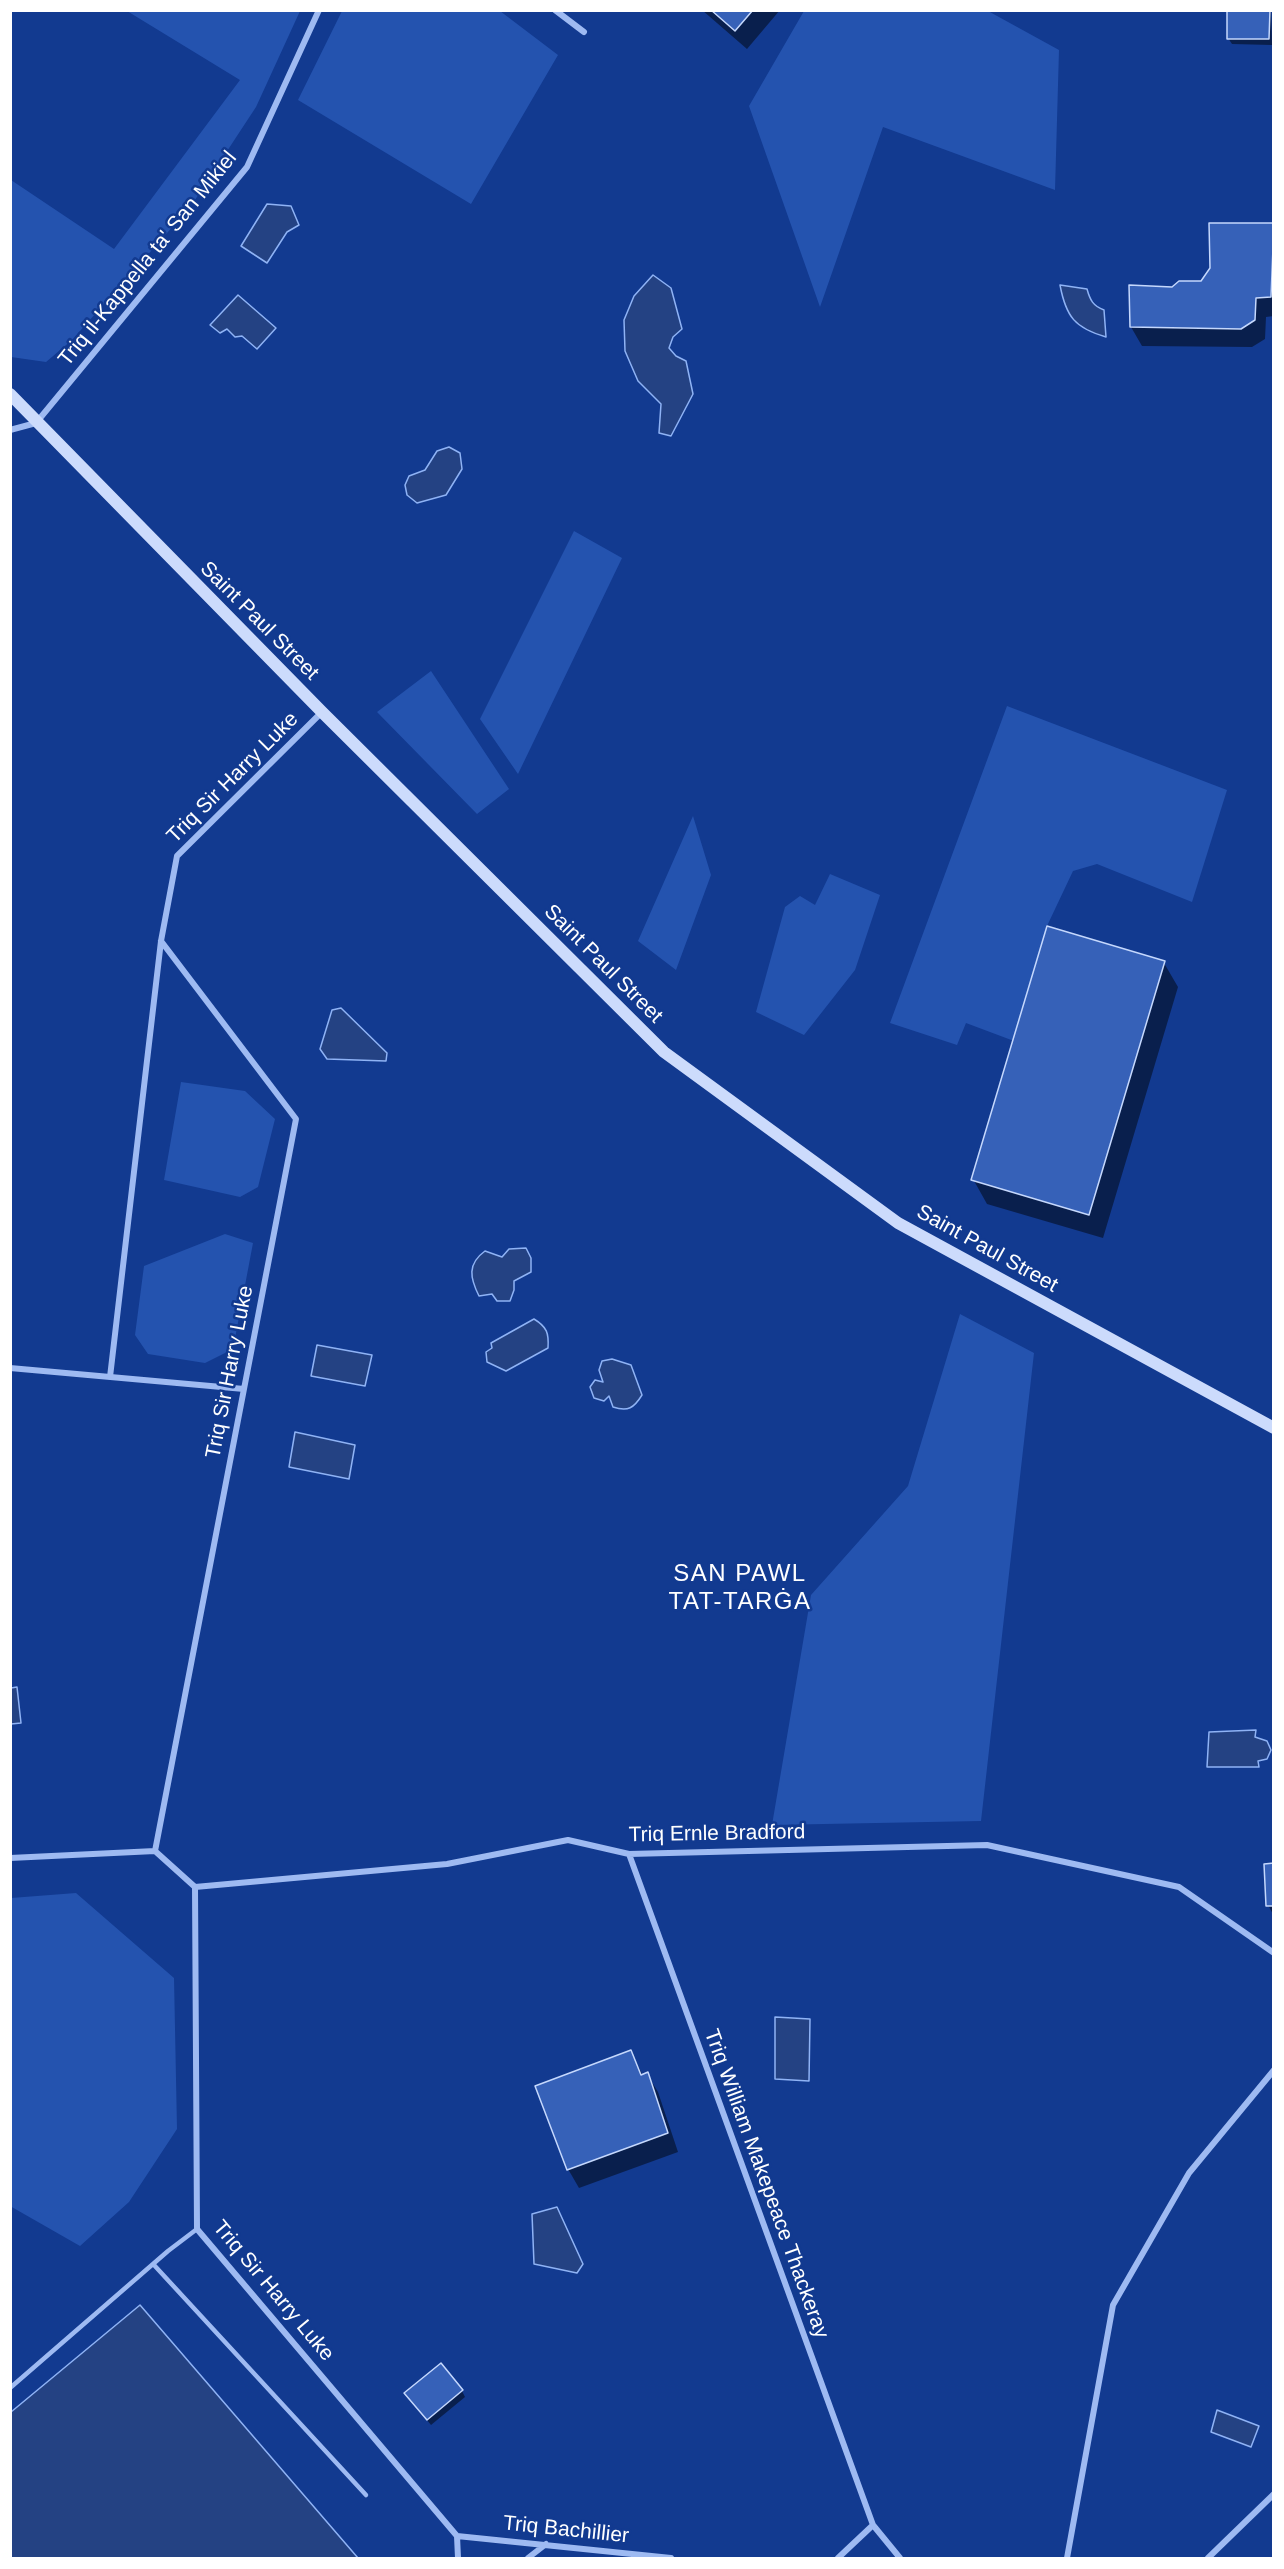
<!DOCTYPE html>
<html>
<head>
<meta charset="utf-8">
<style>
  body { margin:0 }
  #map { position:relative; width:1284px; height:2569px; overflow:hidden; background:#123a90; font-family:Arial,sans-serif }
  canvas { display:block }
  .frame { position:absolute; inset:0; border:12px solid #fff; pointer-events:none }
</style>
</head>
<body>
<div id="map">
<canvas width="1284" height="2569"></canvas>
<div class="frame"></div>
</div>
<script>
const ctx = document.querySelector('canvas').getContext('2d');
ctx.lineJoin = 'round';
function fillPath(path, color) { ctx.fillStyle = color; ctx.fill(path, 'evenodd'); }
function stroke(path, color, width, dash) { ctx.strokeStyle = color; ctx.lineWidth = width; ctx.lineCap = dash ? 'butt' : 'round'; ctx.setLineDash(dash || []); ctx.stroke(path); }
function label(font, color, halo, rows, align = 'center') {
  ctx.font = font + ' Arial,sans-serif'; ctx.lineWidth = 5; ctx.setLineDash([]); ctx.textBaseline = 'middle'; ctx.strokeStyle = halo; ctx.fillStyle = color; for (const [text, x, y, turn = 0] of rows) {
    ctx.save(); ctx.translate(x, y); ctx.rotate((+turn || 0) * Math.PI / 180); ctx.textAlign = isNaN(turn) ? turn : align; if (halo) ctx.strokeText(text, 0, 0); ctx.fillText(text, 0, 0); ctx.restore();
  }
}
const green = new Path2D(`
  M 127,11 L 300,11 L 256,107 L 191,206 L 72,340 L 46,362 L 11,357 L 11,180 L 114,249 L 240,80 Z
  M 342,11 L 500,11 L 558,55 L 471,204 L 298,100 Z
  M 804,11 L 988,11 L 1059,50 L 1055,190 L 883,127 L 820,307 L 749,106 Z
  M 574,531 L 622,558 L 518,774 L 480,719 Z
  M 431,671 L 509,789 L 477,814 L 377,712 Z
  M 1007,706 L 1227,790 L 1192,902 L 1097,864 L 1073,871 L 1047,926 L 1014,1041 L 966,1023 L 957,1045 L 890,1023 Z
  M 693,816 L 711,875 L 676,970 L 638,941 Z
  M 830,874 L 880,895 L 855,970 L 804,1035 L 756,1012 L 785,907 L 800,896 L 815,905 Z
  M 181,1082 L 245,1091 L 275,1119 L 258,1187 L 240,1197 L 164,1180 Z
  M 225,1234 L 253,1243 L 233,1349 L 205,1363 L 148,1354 L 135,1335 L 144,1266 Z
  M 960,1314 L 1034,1353 L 981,1821 L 772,1825 L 811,1595 L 908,1486 Z
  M 76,1893 L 174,1978 L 177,2129 L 129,2202 L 80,2246 L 10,2206 L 11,1898 Z`);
const water = new Path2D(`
  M 267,204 L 291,206 L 299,225 L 287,232 L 267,263 L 241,246 Z
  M 653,275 L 671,288 L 682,329 L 673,337 L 669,348 L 676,356 L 686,361 L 693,394 L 671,436 L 659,433 L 661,404 L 638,381 L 625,351 L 624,320 L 634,296 Z
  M 1060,285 L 1087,289 C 1090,300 1093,306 1104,310 L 1106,337 C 1075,328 1066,317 1060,285 Z
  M 238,295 L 276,328 L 257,349 L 242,336 L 235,337 L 227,329 L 220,333 L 210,325 Z
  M 449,447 L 460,453 L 462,469 L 446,495 L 417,503 L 407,495 L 405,485 L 409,476 L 425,470 L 437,451 Z
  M 341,1008 L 387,1053 L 386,1061 L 327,1059 L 320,1049 L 332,1010 Z
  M 526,1248 L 531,1258 L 531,1272 L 514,1281 L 514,1290 L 510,1301 L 497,1301 L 492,1294 L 479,1296 C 470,1278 467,1264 485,1251 L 502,1257 L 509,1249 Z
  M 534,1319 C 547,1327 549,1333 548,1348 L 506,1371 L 487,1362 L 486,1352 L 492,1348 L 491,1343 Z
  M 317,1345 L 372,1355 L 365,1386 L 311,1376 Z
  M 612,1359 L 631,1365 L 642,1395 C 634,1408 628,1412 613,1407 L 609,1396 L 604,1401 L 594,1398 L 590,1387 L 595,1380 L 603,1382 L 599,1370 L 602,1361 Z
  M 295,1432 L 355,1445 L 349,1479 L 289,1467 Z
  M 17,1687 L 21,1723 L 11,1724 L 11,1688 Z
  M 1256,1730 L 1255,1737 L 1267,1741 L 1271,1750 L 1267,1759 L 1258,1761 L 1259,1767 L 1207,1767 L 1209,1732 Z
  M 775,2017 L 810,2019 L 809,2081 L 775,2079 Z
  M 557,2207 L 583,2264 L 577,2273 L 534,2264 L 532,2214 Z
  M 140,2305 L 358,2558 L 11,2558 L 11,2412 Z
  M 1217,2410 L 1259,2426 L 1251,2447 L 1211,2432 Z`);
const shadow = new Path2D(`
  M 702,10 L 780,10 L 747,49 Z
  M 1229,10 L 1271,10 L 1272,45 L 1232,44 L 1228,38 Z
  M 1274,224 L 1274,316 L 1266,317 L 1265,339 L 1252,347 L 1142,346 L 1131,327 L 1173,288 L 1202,283 Z
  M 1164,963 L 1178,987 L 1103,1238 L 987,1204 L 973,1179 Z
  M 1274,1865 L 1274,1916 L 1268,1905 Z
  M 631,2052 L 643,2076 L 647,2074 L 658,2092 L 678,2152 L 579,2188 L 568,2169 Z
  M 462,2391 L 465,2397 L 431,2425 L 410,2399 Z`);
const building = new Path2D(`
  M 711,10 L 753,10 L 735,31 Z
  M 1227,10 L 1270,10 L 1269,39 L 1227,39 Z
  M 1209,223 L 1274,223 L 1271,297 L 1256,298 L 1255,320 L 1241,329 L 1130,327 L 1129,285 L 1172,287 L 1179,281 L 1201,281 L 1210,268 Z
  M 1047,926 L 1165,961 L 1089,1215 L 971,1180 Z
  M 1274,1863 L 1274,1906 L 1266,1906 L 1264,1864 Z
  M 631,2050 L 641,2075 L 648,2072 L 668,2133 L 567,2170 L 535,2086 Z
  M 441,2363 L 463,2390 L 427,2420 L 404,2393 Z`);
const service = new Path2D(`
  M 154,2265 L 366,2495
  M 10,2388 L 168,2251 L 197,2229`);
const minor = new Path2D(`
  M 555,10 L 584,32
  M 10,430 L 36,423 L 247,167 L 319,10
  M 10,1368 L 244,1389
  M 110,1377 L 161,941 L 177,856 L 322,712
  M 155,1851 L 296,1119 L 161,941
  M 629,1854 L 873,2525 L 900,2558
  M 10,1858 L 155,1851 L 195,1887 L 447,1864 L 568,1840 L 629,1854 L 987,1845 L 1179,1887 L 1274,1953
  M 195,1887 L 197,2229 L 457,2536 L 458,2558
  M 457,2536 L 671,2558
  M 528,2558 L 546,2544
  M 838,2558 L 873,2525
  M 1067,2558 L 1113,2305 L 1189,2173 L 1274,2070
  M 1208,2558 L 1274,2494`);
const secondary = new Path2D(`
  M 10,394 L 322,712 L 664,1052 L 898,1223 L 1274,1428`);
const streetNames = [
  ["Triq il-Kappella ta' San Mikiel",148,259,-51],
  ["Saint Paul Street",259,621,45],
  ["Triq Sir Harry Luke",233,778,-45],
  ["Saint Paul Street",603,964,45],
  ["Saint Paul Street",987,1249,29],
  ["Triq Sir Harry Luke",230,1372,-79],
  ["Triq Ernle Bradford",717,1834,-1],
  ["Triq William Makepeace Thackeray",766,2184,70],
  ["Triq Sir Harry Luke",273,2291,50],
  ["Triq Bachillier",566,2530,6]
];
const quarterNames = [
  ["SAN PAWL",740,1574],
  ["TAT-TARĠA",740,1602]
];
fillPath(green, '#2453af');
fillPath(water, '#244283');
stroke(water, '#8fb3f5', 1.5);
fillPath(shadow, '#0007');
fillPath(building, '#3661b8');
stroke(building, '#c5d8fd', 1.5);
stroke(service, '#9ebaf2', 4.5);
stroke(minor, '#9ebaf2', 6);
stroke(secondary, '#ccdbfc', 12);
label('21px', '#fff', '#123a90', streetNames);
ctx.letterSpacing = '1.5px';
label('24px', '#fff', '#123a90', quarterNames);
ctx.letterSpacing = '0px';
</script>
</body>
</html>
